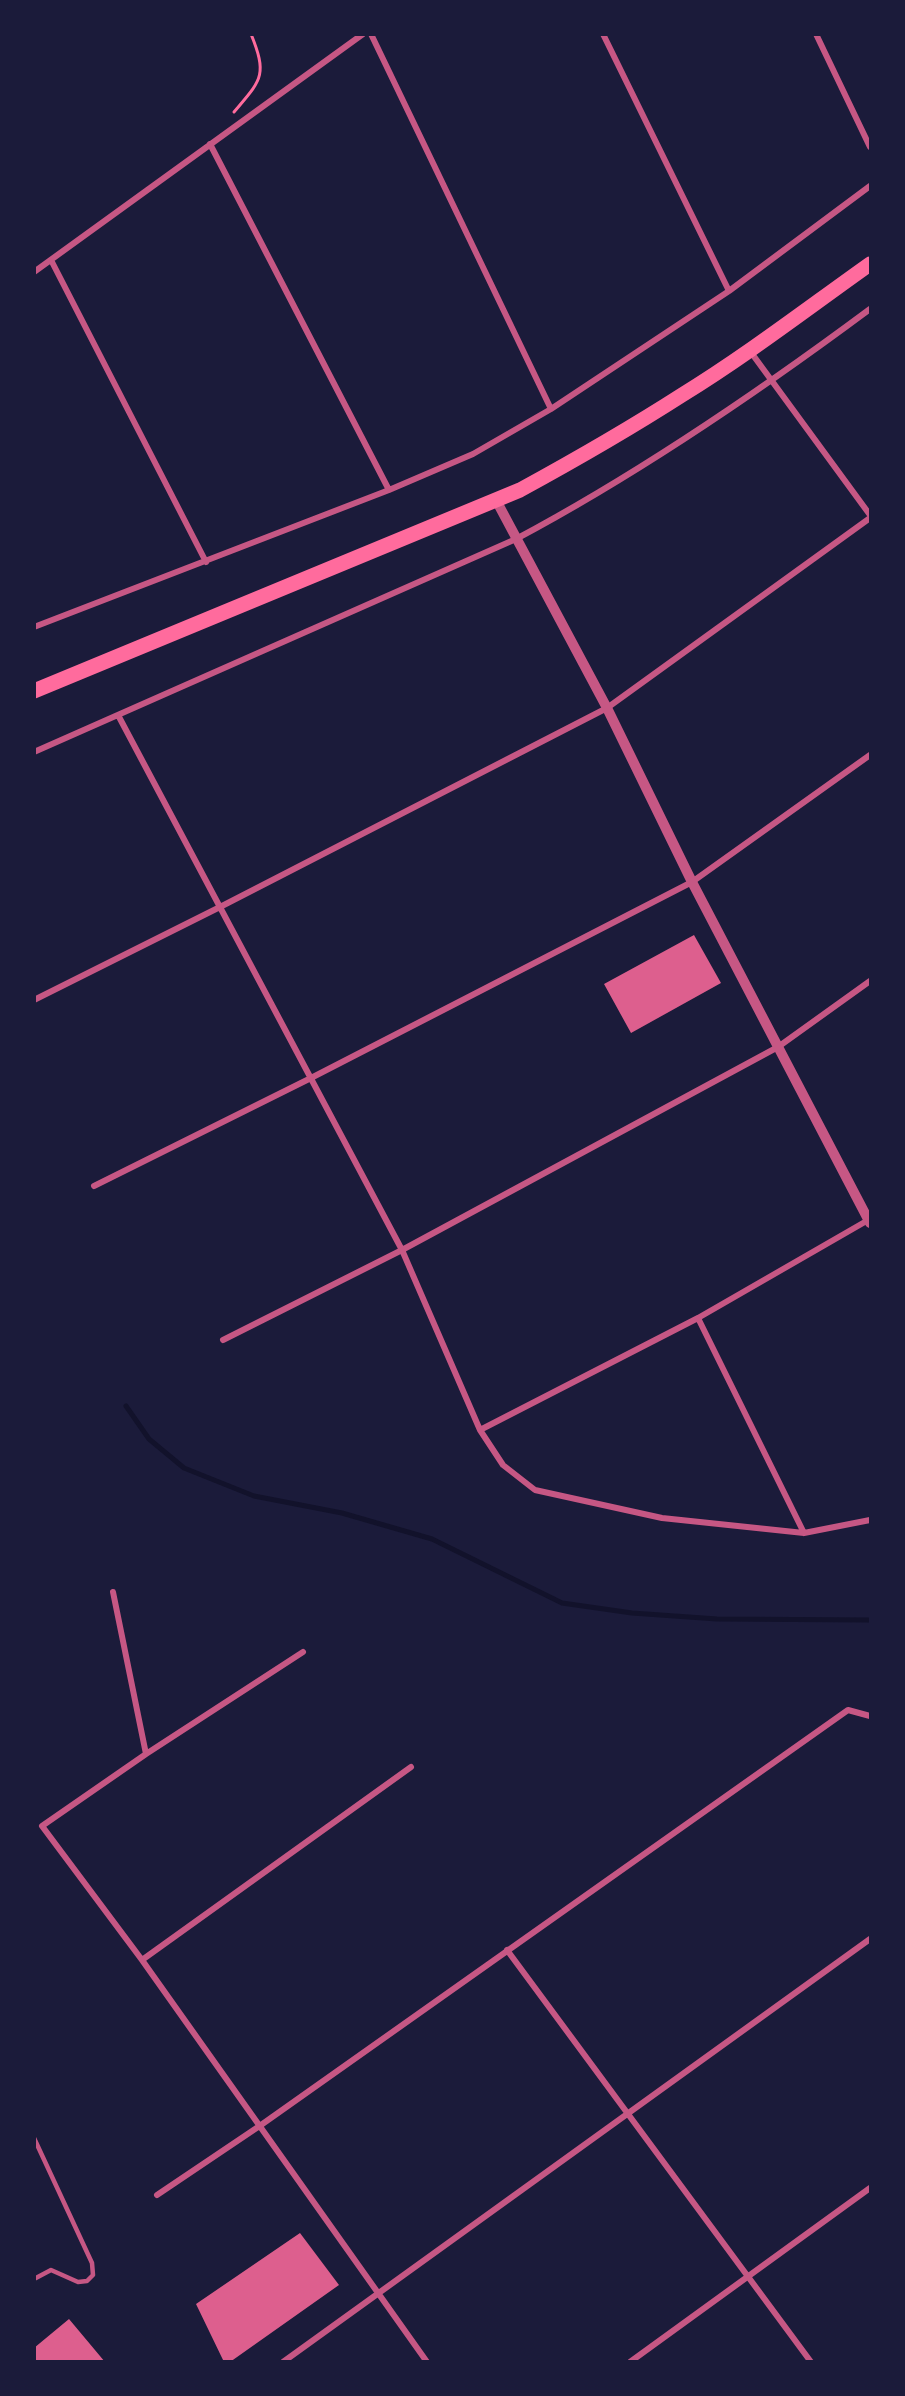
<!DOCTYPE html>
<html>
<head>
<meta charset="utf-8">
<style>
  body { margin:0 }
  #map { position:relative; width:905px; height:2396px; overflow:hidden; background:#1b1b3a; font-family:Roboto,sans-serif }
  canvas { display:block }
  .frame { position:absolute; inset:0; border:36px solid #1b1b3a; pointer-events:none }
</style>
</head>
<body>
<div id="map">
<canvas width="905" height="2396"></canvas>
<div class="frame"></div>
</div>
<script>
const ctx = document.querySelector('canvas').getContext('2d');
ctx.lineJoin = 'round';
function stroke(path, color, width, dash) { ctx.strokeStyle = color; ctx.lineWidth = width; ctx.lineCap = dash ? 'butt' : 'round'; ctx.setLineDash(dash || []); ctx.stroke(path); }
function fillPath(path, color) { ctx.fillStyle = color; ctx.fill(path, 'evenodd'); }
const stream = new Path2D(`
  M 126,1406 L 149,1439 L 184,1468 L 254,1496 L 342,1513 L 432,1539 L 562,1603 L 632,1613 L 717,1619 L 870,1620`);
const building = new Path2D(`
  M 694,935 L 721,983 L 631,1033 L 604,984 Z
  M 300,2233 L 339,2285 L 230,2362 L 224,2362 L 196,2304 Z
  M 69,2319 L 105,2362 L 34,2362 L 34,2348 Z`);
const path = new Path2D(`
  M 234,112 C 261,80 268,76 251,34`);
const service = new Path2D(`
  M 34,2138 L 92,2263 L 93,2275 L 87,2281 L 78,2282 L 51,2270 L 34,2279`);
const minor = new Path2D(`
  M 371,34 L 551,409
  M 603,34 L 729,291
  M 816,34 L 870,147
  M 210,144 L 389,490
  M 51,260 L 206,562
  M 34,272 L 363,34
  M 750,351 L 870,515
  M 34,627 L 389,490 L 473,454 L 551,409 L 729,291 L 870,186
  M 118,715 L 402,1250 L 480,1430 L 503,1465 L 535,1490 L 662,1518 L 804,1533 L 870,1520
  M 34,752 L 516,539 C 640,473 757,393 870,309
  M 34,1000 L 220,907 L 607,708 L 870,518
  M 94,1186 L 311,1078 L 692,882 L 870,755
  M 698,1318 L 804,1533
  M 223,1340 L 402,1250 L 778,1047 L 870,981
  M 480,1430 L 698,1318 L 870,1219
  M 113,1592 L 146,1754 L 42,1826 L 142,1960 L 427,2362
  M 146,1754 L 303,1652
  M 507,1950 L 811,2362
  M 142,1960 L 411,1767
  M 157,2195 L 261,2125 L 848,1710 L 870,1716
  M 283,2362 L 870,1939
  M 630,2362 L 870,2188`);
const tertiary = new Path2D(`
  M 496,500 L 607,708 L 692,882 L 870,1223`);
const primary = new Path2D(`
  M 34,691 L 520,490 C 575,460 629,429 682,395 C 747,355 808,308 870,264`);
stroke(stream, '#12122b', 5);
fillPath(building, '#dd5f8e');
stroke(path, '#ff6b9d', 3);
stroke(service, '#c65784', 4.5);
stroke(minor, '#c65784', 6);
stroke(tertiary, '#c65784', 10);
stroke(primary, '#ff6b9d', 15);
</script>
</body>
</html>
